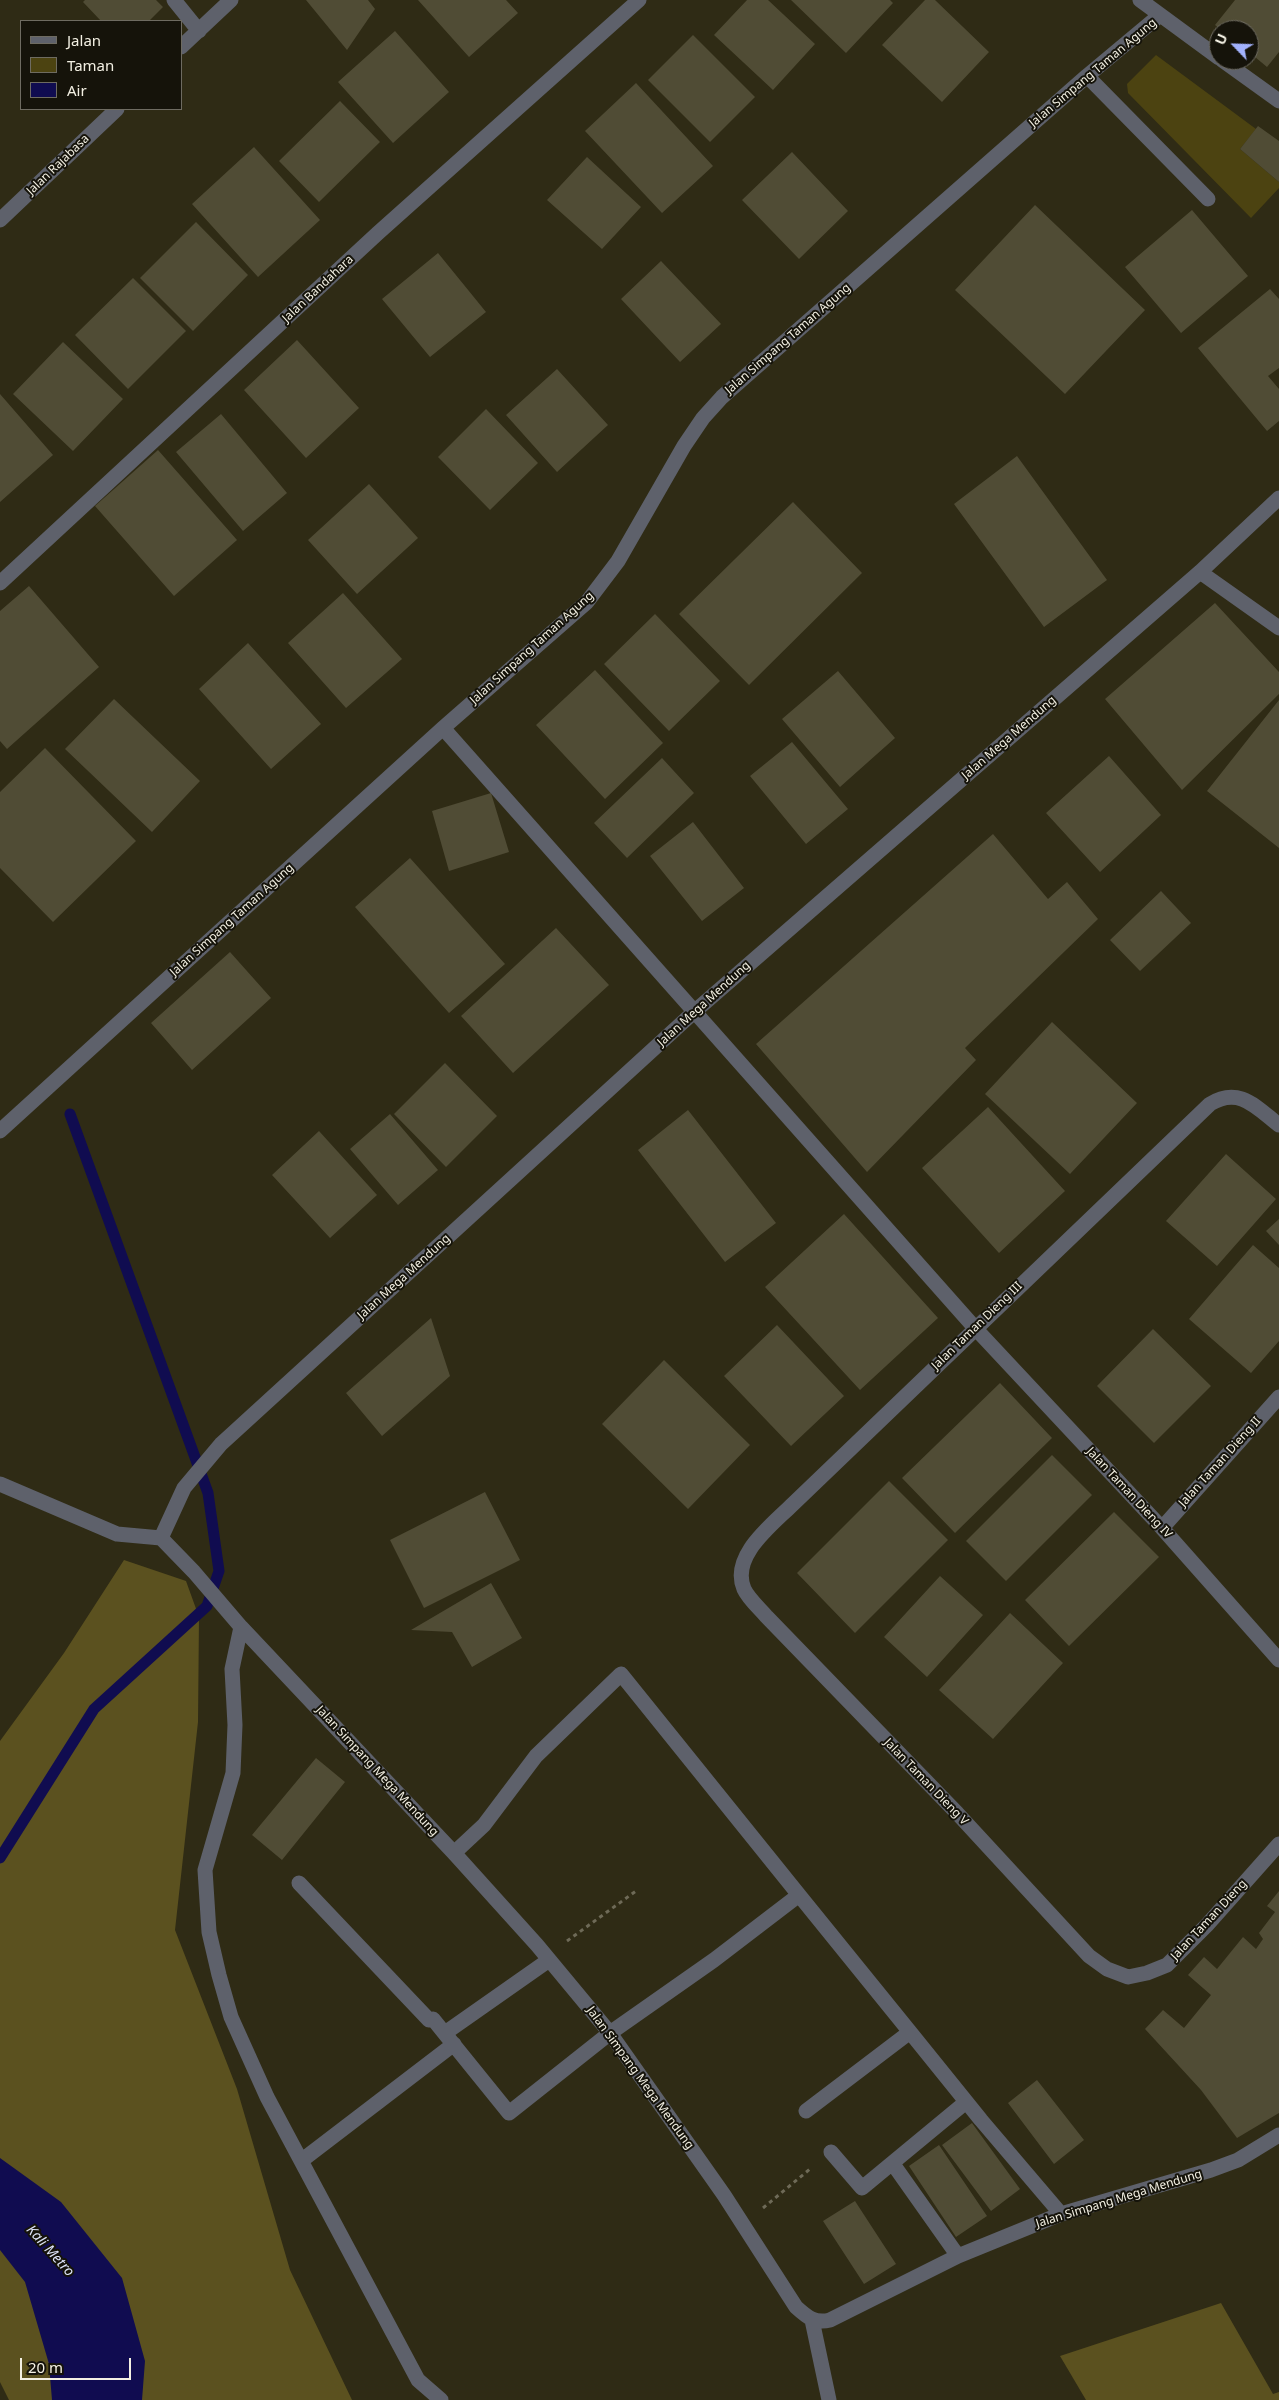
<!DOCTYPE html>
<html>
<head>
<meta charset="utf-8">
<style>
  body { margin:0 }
  #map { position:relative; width:1279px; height:2400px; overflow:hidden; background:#2f2b15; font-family:"Noto Sans",sans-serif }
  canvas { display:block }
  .legend { position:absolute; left:20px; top:20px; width:162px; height:90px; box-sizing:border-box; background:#15130a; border:1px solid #6e6b61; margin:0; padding:6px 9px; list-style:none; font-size:15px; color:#f3f0e3 }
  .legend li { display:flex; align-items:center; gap:10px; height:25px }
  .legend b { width:25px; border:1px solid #6e6b61 }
  .north { position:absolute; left:1209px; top:20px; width:50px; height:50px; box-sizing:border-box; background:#15130a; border:1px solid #6e6b61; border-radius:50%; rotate:294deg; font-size:14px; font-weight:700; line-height:20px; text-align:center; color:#f3f0e3 }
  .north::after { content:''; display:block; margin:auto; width:18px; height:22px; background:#a2b2fd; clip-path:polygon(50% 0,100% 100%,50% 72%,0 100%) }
  .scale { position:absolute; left:20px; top:2358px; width:111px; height:22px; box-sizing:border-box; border:2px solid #f3f0e3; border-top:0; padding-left:6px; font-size:15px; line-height:18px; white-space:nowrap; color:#f3f0e3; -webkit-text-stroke:4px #15130a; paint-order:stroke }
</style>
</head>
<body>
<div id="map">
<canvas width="1279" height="2400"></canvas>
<ul class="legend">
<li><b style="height:6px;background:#5e616b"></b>Jalan</li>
<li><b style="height:14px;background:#4c4311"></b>Taman</li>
<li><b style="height:14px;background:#100c50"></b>Air</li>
</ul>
<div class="north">U</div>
<div class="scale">20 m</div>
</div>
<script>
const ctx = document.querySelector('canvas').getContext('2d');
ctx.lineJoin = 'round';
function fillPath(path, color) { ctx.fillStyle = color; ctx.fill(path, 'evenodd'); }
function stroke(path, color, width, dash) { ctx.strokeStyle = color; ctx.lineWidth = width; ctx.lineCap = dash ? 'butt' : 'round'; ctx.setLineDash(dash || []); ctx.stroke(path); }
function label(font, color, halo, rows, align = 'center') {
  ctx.font = font + ' "Noto Sans",sans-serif'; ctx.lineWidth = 4; ctx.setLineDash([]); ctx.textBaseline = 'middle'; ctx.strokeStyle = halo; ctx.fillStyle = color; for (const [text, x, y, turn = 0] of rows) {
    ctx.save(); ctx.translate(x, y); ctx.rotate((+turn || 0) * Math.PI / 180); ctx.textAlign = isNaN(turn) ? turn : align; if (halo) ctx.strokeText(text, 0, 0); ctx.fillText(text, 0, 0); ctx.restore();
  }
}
const green = new Path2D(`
  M 1156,55 L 1256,129 L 1240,149 L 1279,182 L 1279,188 L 1251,218 L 1128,93 L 1127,84 Z`);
const forest = new Path2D(`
  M 124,1560 L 186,1581 L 199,1617 L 198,1722 L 175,1930 L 237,2089 L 290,2270 L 352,2400 L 9,2400 L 0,2382 L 0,1741 L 64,1653 Z
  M 1221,2303 L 1273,2394 L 1279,2392 L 1279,2400 L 1086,2400 L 1060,2356 Z`);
const water = new Path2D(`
  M 0,2158 L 61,2202 L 122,2278 L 145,2361 L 142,2400 L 52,2400 L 49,2364 L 25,2282 L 0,2250 Z`);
const stream = new Path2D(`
  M 0,1858 L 94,1709 L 207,1606 L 219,1571 L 208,1493 L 70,1114`);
const building = new Path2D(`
  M 85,0 L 156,0 L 163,7 L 149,21 L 101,21 L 83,2 Z
  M 306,0 L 368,0 L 375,9 L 347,50 Z
  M 418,0 L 506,0 L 518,13 L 469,57 Z
  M 747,0 L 768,0 L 815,44 L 773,90 L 714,35 Z
  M 791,0 L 890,0 L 893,3 L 846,53 Z
  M 925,0 L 935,0 L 989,52 L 942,102 L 882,45 Z
  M 1235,0 L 1279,0 L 1279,52 L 1267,67 L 1249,52 L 1249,30 L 1221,30 L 1215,25 Z
  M 395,31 L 449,92 L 393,143 L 338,82 Z
  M 693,35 L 755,97 L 710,142 L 648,80 Z
  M 636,83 L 713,166 L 662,213 L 585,131 Z
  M 340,101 L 380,142 L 319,202 L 279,161 Z
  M 1258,126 L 1279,141 L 1279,182 L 1240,149 Z
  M 254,147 L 320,220 L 258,277 L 192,204 Z
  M 792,152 L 848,211 L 799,259 L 742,200 Z
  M 587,157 L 641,207 L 602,249 L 547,200 Z
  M 1035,205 L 1145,310 L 1065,394 L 955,290 Z
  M 1192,210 L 1248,276 L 1181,333 L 1125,267 Z
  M 196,222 L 248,275 L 193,331 L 140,278 Z
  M 438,253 L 486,312 L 430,357 L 382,299 Z
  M 661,261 L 721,324 L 680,362 L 621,299 Z
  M 133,278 L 186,331 L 128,389 L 75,335 Z
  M 1270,289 L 1279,299 L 1279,368 L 1268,376 L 1279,389 L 1279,421 L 1267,431 L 1198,348 Z
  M 297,340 L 359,408 L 306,458 L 244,390 Z
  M 63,342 L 123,399 L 73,451 L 13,394 Z
  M 557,369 L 608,425 L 557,472 L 506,415 Z
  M 0,394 L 53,455 L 0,502 Z
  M 486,409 L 538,463 L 490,510 L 438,457 Z
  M 221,414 L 287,493 L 243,531 L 176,452 Z
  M 158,450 L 237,540 L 174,596 L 95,506 Z
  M 1017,456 L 1107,580 L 1044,627 L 954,504 Z
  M 369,484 L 418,538 L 357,594 L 308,540 Z
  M 793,502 L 862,573 L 749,685 L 679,614 Z
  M 29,586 L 99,667 L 7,749 L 0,741 L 0,611 Z
  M 343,593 L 402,659 L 346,708 L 288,643 Z
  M 1215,603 L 1279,672 L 1279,694 L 1182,790 L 1105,699 Z
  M 655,614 L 720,681 L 669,731 L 604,664 Z
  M 248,643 L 321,724 L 271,769 L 199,689 Z
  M 595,670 L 663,743 L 605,799 L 536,725 Z
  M 838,671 L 895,738 L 840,787 L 782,719 Z
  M 114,699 L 200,781 L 152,832 L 65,749 Z
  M 1279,700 L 1279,848 L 1207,791 Z
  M 792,742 L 848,809 L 806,844 L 750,776 Z
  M 45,748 L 136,841 L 53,922 L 0,868 L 0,792 Z
  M 1109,756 L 1161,815 L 1100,872 L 1046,813 Z
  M 662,758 L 694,793 L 627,858 L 594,823 Z
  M 491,793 L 509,852 L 449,871 L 432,811 Z
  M 693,822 L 744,888 L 702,921 L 650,856 Z
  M 993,834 L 1048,899 L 1067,882 L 1098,919 L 965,1048 L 976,1060 L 867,1172 L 756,1044 Z
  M 410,858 L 505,964 L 449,1013 L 355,907 Z
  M 1161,891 L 1191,923 L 1140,971 L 1110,940 Z
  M 556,928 L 609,985 L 513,1073 L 461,1016 Z
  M 230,952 L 271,998 L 192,1070 L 151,1023 Z
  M 1052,1022 L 1137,1103 L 1070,1174 L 985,1094 Z
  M 445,1063 L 497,1116 L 446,1167 L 394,1114 Z
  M 988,1107 L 1065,1191 L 999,1253 L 922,1168 Z
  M 688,1110 L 776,1223 L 725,1262 L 638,1150 Z
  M 390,1114 L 438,1170 L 398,1205 L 350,1149 Z
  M 319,1131 L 377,1195 L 330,1238 L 272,1175 Z
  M 1226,1154 L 1276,1199 L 1217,1266 L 1166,1221 Z
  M 844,1214 L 938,1318 L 860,1390 L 765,1287 Z
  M 1279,1219 L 1279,1245 L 1266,1231 Z
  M 1253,1245 L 1279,1268 L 1279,1341 L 1251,1373 L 1189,1319 Z
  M 431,1318 L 450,1376 L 382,1436 L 346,1393 Z
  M 777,1325 L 844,1396 L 791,1446 L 724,1376 Z
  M 1153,1329 L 1211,1386 L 1154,1443 L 1097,1386 Z
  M 664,1360 L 750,1445 L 688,1509 L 602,1424 Z
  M 1000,1383 L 1052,1438 L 955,1533 L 902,1478 Z
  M 1052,1455 L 1092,1495 L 1006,1581 L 966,1541 Z
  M 889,1481 L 948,1540 L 855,1633 L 797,1573 Z
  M 485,1492 L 520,1560 L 424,1608 L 390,1540 Z
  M 1114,1512 L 1159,1557 L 1069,1646 L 1025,1600 Z
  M 940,1576 L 983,1615 L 927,1677 L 884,1637 Z
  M 491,1583 L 522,1638 L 472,1667 L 452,1632 L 411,1630 Z
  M 1010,1613 L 1063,1663 L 993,1739 L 939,1690 Z
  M 316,1758 L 345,1782 L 282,1860 L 252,1835 Z
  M 1279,1891 L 1279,2113 L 1237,2138 L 1201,2090 L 1145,2029 L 1163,2010 L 1184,2028 L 1211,1995 L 1188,1975 L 1204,1957 L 1217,1969 L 1243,1937 L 1256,1949 L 1263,1939 L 1259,1933 L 1275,1912 L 1267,1906 Z
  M 1037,2080 L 1084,2140 L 1054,2164 L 1008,2103 Z
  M 972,2123 L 1020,2189 L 991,2211 L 942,2145 Z
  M 939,2145 L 987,2216 L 956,2237 L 909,2166 Z
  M 855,2201 L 896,2264 L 864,2284 L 823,2221 Z`);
const path = new Path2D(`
  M 567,1941 L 636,1891
  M 763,2208 L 810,2169`);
const street = new Path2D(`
  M 174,0 L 199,31
  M 1140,0 L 1219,58
  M 181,47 L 231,0
  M 1222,60 L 1279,101
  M 1087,76 L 1208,199
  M 0,220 L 117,109
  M 1200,572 L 1279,628
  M 0,583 L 378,233 L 639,0
  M 443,728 L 975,1328 L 1162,1528 L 1279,1660
  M 1279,1125 C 1256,1107 1239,1086 1210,1104 L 793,1504 C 772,1525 730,1556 744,1589 C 748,1598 759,1608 766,1616 L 957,1813 L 1089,1956 L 1107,1969 L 1128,1977 L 1147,1973 L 1167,1965 L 1207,1925 L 1279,1844
  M 0,1131 L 443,728 L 587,602 L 618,561 L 684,446 L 703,418 L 722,397 L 1087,76 L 1160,15
  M 0,1484 L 117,1534 L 161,1538 L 194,1572 L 241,1627 L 454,1853 L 537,1945 L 610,2033 L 724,2195 L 796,2307 C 807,2317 815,2324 830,2320 L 958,2256 L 1061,2214 L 1211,2170 L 1238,2160 L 1279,2135
  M 1162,1528 L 1279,1397
  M 161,1538 L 184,1488 L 221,1444 L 694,1012 L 1200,572 L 1279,498
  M 241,1627 L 232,1669 L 235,1725 L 233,1773 L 205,1870 L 209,1932 L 219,1975 L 231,2017 L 267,2097 L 418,2380 L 441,2400
  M 299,1883 L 429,2020 L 433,2019 L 509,2113 L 610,2033 L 714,1960 L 799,1895 L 621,1674 L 536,1756 L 484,1825 L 454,1853
  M 799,1895 L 910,2032
  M 445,2033 L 549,1960
  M 806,2111 L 910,2032 L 981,2120 L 1061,2214
  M 831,2152 L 862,2188 L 966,2102
  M 301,2161 L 454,2044
  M 893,2164 L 958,2256
  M 812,2320 L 829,2400`);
const streetNames = [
  ["Jalan Simpang Taman Agung",1093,73,-40],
  ["Jalan Rajabasa",58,165,-44],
  ["Jalan Bandahara",318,289,-43],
  ["Jalan Simpang Taman Agung",788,339,-41],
  ["Jalan Simpang Taman Agung",532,648,-42],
  ["Jalan Mega Mendung",1009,738,-41],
  ["Jalan Simpang Taman Agung",232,920,-42],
  ["Jalan Mega Mendung",704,1004,-42],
  ["Jalan Mega Mendung",404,1277,-42],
  ["Jalan Taman Dieng III",977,1326,-44],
  ["Jalan Taman Dieng II",1220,1462,-48],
  ["Jalan Taman Dieng IV",1129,1493,47],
  ["Jalan Simpang Mega Mendung",377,1771,47],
  ["Jalan Taman Dieng V",926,1782,46],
  ["Jalan Taman Dieng",1209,1920,-47],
  ["Jalan Simpang Mega Mendung",640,2078,54],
  ["Jalan Simpang Mega Mendung",1119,2199,-17]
];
const waterNames = [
  ["Kali Metro",50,2251,48]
];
fillPath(green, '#4c4311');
fillPath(forest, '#5b511f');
fillPath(water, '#100c50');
stroke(stream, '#100c50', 11);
fillPath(building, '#504c35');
stroke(path, '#6e6a57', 3, [4, 4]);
stroke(street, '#5e616b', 15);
label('12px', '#f3f0e3', '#15130a', streetNames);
label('italic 14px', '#dde3f8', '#15130a', waterNames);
</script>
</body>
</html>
